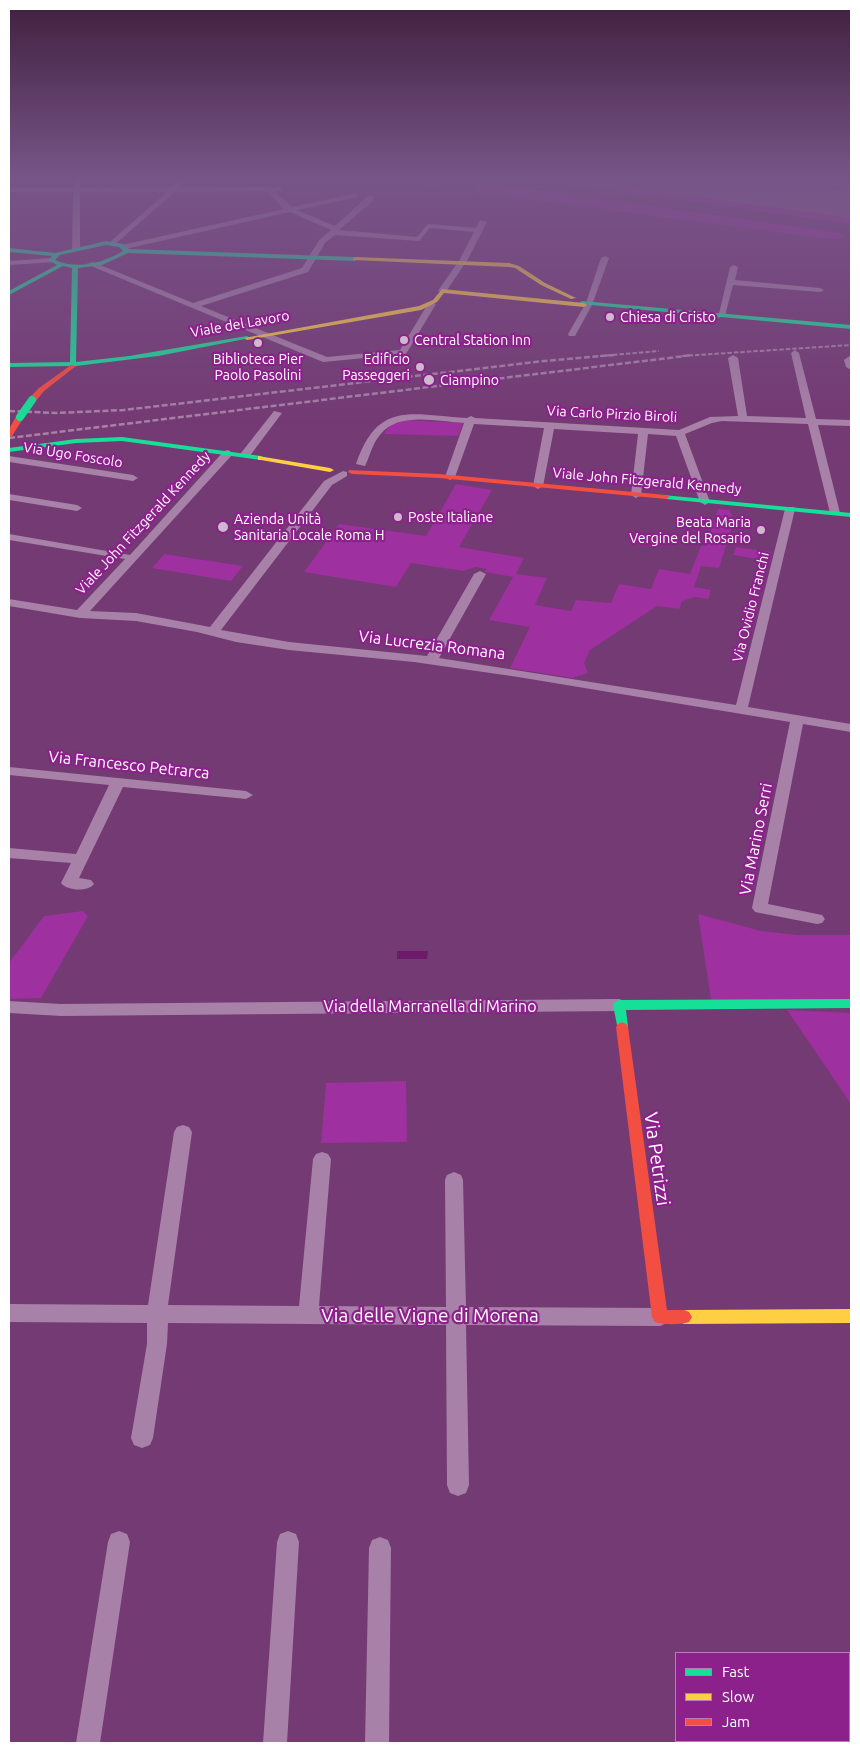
<!DOCTYPE html>
<html>
<head>
<meta charset="utf-8">
<style>
  body { margin:0 }
  #map { position:relative; width:860px; height:1752px; overflow:hidden; background:#743a73; font-family:Ubuntu,sans-serif }
  canvas { display:block }
  .frame { position:absolute; inset:0; border:10px solid #fff; pointer-events:none }
  .legend { position:absolute; left:675px; top:1652px; width:175px; height:90px; box-sizing:border-box; background:#8c218b; border:1px solid #ba7ab9; margin:0; padding:6px 9px; list-style:none; font-size:15px; color:#fff }
  .legend li { display:flex; align-items:center; gap:10px; height:25px }
  .legend b { width:25px; border:1px solid #ba7ab9 }
</style>
</head>
<body>
<div id="map">
<canvas width="860" height="1752"></canvas>
<div class="frame"></div>
<ul class="legend">
<li><b style="height:6px;background:#16e098"></b>Fast</li>
<li><b style="height:6px;background:#ffcf43"></b>Slow</li>
<li><b style="height:6px;background:#f24e42"></b>Jam</li>
</ul>
</div>
<script>
const ctx = document.querySelector('canvas').getContext('2d');
ctx.lineJoin = 'round';
function fillPath(path, color) { ctx.fillStyle = color; ctx.fill(path, 'evenodd'); }
function stroke(path, color, width, dash) { ctx.strokeStyle = color; ctx.lineWidth = width; ctx.lineCap = dash ? 'butt' : 'round'; ctx.setLineDash(dash || []); ctx.stroke(path); }
function label(font, color, halo, rows, align = 'center') {
  ctx.font = font + ' Ubuntu,sans-serif'; ctx.lineWidth = 4.5; ctx.setLineDash([]); ctx.textBaseline = 'middle'; ctx.strokeStyle = halo; ctx.fillStyle = color; for (const [text, x, y, turn = 0] of rows) {
    ctx.save(); ctx.translate(x, y); ctx.rotate((+turn || 0) * Math.PI / 180); ctx.textAlign = isNaN(turn) ? turn : align; if (halo) ctx.strokeText(text, 0, 0); ctx.fillText(text, 0, 0); ctx.restore();
  }
}
const green = new Path2D(`
  M 376,179 L 451,179 L 452,181 L 435,185 Z
  M 533,179 L 585,179 L 846,215 L 851,216 L 851,224 Z
  M 716,179 L 851,179 L 851,197 Z
  M 480,182 L 840,233 L 845,235 L 840,239 L 830,239 L 493,195 L 479,192 L 475,187 Z
  M 406,420 L 463,423 L 458,436 L 384,434 L 390,424 Z
  M 456,484 L 492,490 L 459,547 L 524,558 L 516,574 L 547,578 L 535,605 L 571,611 L 576,600 L 611,603 L 619,584 L 651,589 L 659,569 L 690,574 L 701,546 L 706,546 L 718,509 L 729,510 L 734,520 L 719,568 L 701,566 L 694,587 L 711,590 L 708,599 L 695,597 L 682,601 L 679,609 L 657,606 L 590,650 L 584,663 L 588,673 L 572,678 L 510,668 L 530,627 L 489,620 L 513,577 L 485,572 L 486,569 L 476,567 L 463,571 L 411,563 L 396,587 L 304,572 L 339,524 L 426,536 Z
  M 736,547 L 772,552 L 769,561 L 733,555 Z
  M 164,554 L 243,566 L 231,581 L 152,568 Z
  M 83,911 L 88,916 L 41,998 L 9,999 L 9,963 L 44,916 Z
  M 698,914 L 761,931 L 798,935 L 851,935 L 851,1000 L 711,1000 Z
  M 787,1010 L 851,1013 L 851,1104 Z
  M 406,1081 L 407,1142 L 321,1143 L 326,1083 Z`);
const water = new Path2D(`
  M 397,951 L 428,951 L 427,959 L 397,959 Z`);
const runway = new Path2D(`
  M 635,179 L 747,179 L 851,192 L 851,218 L 655,191 L 641,188 Z`);
const street = new Path2D(`
  M 74,179 L 80,179 L 80,188 L 172,187 L 181,179 L 188,179 L 180,187 L 280,187 L 283,191 L 274,191 L 292,207 L 357,193 L 357,197 L 297,210 L 335,226 L 368,196 L 374,196 L 374,200 L 339,230 L 417,237 L 428,224 L 476,228 L 480,220 L 487,222 L 468,259 L 445,293 L 438,291 L 460,259 L 474,232 L 430,228 L 419,241 L 335,235 L 325,243 L 308,272 L 201,306 L 327,357 L 400,350 L 429,302 L 436,304 L 406,354 L 323,362 L 86,264 L 93,262 L 193,303 L 302,268 L 319,240 L 331,230 L 290,212 L 125,249 L 122,249 L 122,245 L 284,209 L 267,191 L 175,192 L 114,245 L 111,245 L 111,241 L 167,192 L 80,192 L 80,249 L 76,251 L 72,249 L 73,192 L 9,192 L 9,188 L 73,188 Z
  M 605,256 L 609,258 L 592,305 L 575,336 L 569,336 L 568,334 L 586,303 L 601,258 Z
  M 51,258 L 55,260 L 54,262 L 9,265 L 9,261 Z
  M 734,265 L 738,267 L 735,280 L 820,288 L 824,290 L 820,292 L 733,285 L 725,316 L 718,318 L 730,267 Z
  M 795,350 L 799,353 L 816,419 L 851,420 L 851,426 L 818,425 L 840,513 L 839,515 L 831,515 L 830,513 L 808,424 L 722,421 L 712,423 L 685,434 L 710,502 L 705,505 L 700,502 L 676,436 L 648,434 L 641,495 L 636,498 L 631,495 L 638,434 L 554,429 L 543,486 L 538,489 L 533,486 L 544,428 L 474,424 L 455,477 L 450,480 L 445,477 L 464,423 C 438,422 398,411 380,435 C 372,444 370,456 365,466 L 356,464 C 378,400 411,415 467,418 L 471,416 L 475,418 L 679,430 L 710,417 L 738,416 L 728,358 L 733,355 L 738,358 L 747,416 L 806,418 L 791,353 Z
  M 851,355 L 851,370 L 846,367 L 844,360 Z
  M 274,411 L 282,413 L 249,457 L 241,457 L 241,453 Z
  M 228,450 L 233,453 L 232,455 L 90,611 L 136,613 L 210,627 L 324,481 L 343,471 L 347,472 L 347,476 L 332,485 L 221,630 L 289,642 L 427,656 L 474,574 L 480,571 L 486,574 L 439,658 L 736,705 L 785,509 L 786,507 L 794,507 L 795,509 L 748,707 L 851,724 L 851,732 L 803,724 L 768,904 L 822,915 L 825,919 L 822,923 L 817,924 L 760,913 L 755,912 L 752,908 L 790,722 L 518,677 L 414,662 L 289,650 L 236,642 L 197,632 L 136,621 L 80,618 L 9,606 L 9,599 L 77,610 L 125,559 L 9,540 L 9,534 L 130,555 L 224,451 Z
  M 9,456 L 133,475 L 138,478 L 133,481 L 9,462 Z
  M 9,494 L 77,505 L 82,508 L 77,511 L 9,500 Z
  M 9,767 L 246,791 L 253,795 L 246,799 L 123,787 L 79,878 L 91,880 L 94,884 C 88,892 67,891 61,883 L 71,863 L 9,858 L 9,848 L 76,854 L 109,785 L 9,775 Z
  M 619,999 L 625,1001 L 627,1005 L 625,1009 L 619,1011 L 61,1016 L 9,1013 L 9,1001 L 61,1004 Z
  M 183,1125 L 189,1127 L 192,1132 L 168,1305 L 299,1306 L 313,1159 L 316,1154 L 322,1152 L 328,1154 L 331,1159 L 319,1306 L 446,1307 L 445,1180 L 447,1175 L 454,1172 L 461,1175 L 463,1180 L 466,1307 L 660,1308 L 667,1311 L 670,1317 L 667,1323 L 660,1326 L 466,1325 L 469,1485 L 466,1493 L 458,1496 L 450,1493 L 447,1485 L 446,1325 L 168,1323 L 167,1344 L 153,1438 L 150,1445 L 142,1448 L 134,1445 L 131,1438 L 147,1344 L 147,1323 L 9,1322 L 9,1304 L 148,1305 L 174,1132 L 177,1127 Z
  M 119,1531 L 127,1534 L 130,1542 L 100,1743 L 76,1743 L 108,1542 L 111,1534 Z
  M 288,1531 L 296,1534 L 299,1542 L 287,1743 L 263,1743 L 277,1542 L 280,1534 Z
  M 380,1537 L 388,1540 L 391,1548 L 389,1743 L 365,1743 L 369,1548 L 372,1540 Z`);
const fast = new Path2D(`
  M 106,241 L 123,244 L 129,249 L 355,257 L 358,259 L 355,261 L 128,253 L 102,265 L 78,268 L 76,362 L 129,356 L 247,336 L 250,338 L 158,356 L 76,366 L 73,368 L 70,366 L 9,367 L 9,363 L 70,362 L 72,268 L 63,266 L 9,295 L 9,291 L 57,265 L 48,260 L 52,256 L 9,252 L 9,248 L 55,253 ZM 106,245 L 119,247 L 123,251 C 103,263 78,270 55,260 L 60,255 Z
  M 582,301 L 851,325 L 851,329 L 580,304 L 579,303 Z
  M 122,437 L 261,456 L 265,458 L 261,460 L 122,441 L 76,443 L 9,452 L 9,448 L 76,439 Z
  M 663,495 L 851,513 L 851,517 L 666,499 L 662,497 Z
  M 619,1000 L 851,999 L 851,1008 L 626,1010 L 628,1027 L 626,1030 L 618,1030 L 613,1005 L 615,1002 Z`);
const slow = new Path2D(`
  M 355,257 L 509,263 L 519,266 L 545,283 L 576,298 L 571,299 L 541,285 L 515,268 L 509,267 L 353,260 L 353,258 Z
  M 442,289 L 584,303 L 587,305 L 584,307 L 444,293 L 437,302 L 421,310 L 247,340 L 244,338 L 419,306 L 433,300 Z
  M 258,456 L 330,468 L 334,470 L 330,472 L 261,460 L 258,460 Z
  M 851,1309 L 851,1323 L 684,1324 L 679,1322 L 676,1317 L 679,1312 L 684,1310 Z`);
const jam = new Path2D(`
  M 71,365 L 76,366 L 44,391 L 35,402 L 29,402 L 29,398 L 39,388 Z
  M 17,415 L 24,417 L 12,436 L 9,436 L 9,429 Z
  M 349,470 L 439,474 L 666,495 L 670,497 L 666,499 L 439,478 L 352,474 L 348,472 Z
  M 622,1022 L 626,1024 L 628,1027 L 667,1310 L 684,1310 L 689,1312 L 692,1317 L 689,1322 C 680,1325 664,1325 655,1322 L 652,1317 L 616,1027 L 618,1024 Z`);
const railFar1 = new Path2D(`
  M 600,356 L 659,351
  M 682,356 L 851,345`);
const rail = new Path2D(`
  M 9,411 L 57,413 L 124,410 L 544,361 L 614,355
  M 9,438 L 693,355`);
const fastBridge = new Path2D(`
  M 20,417 L 32,400`);
const markers = [
  [610,317,5,"#cebace"],
  [404,340,5,"#cebace"],
  [258,343,5,"#cebace"],
  [420,367,5,"#cebace"],
  [429,380,6,"#cebace"],
  [398,517,5,"#cebace"],
  [223,527,6,"#cebace"],
  [761,530,5,"#cebace"]
];
const farPoinames = [
  ["Chiesa di Cristo",620,317],
  ["Central Station Inn",414,340],
  ["Biblioteca Pier",258,359,"center"],
  ["Paolo Pasolini",258,375,"center"],
  ["Edificio",410,359,"right"],
  ["Passeggeri",410,375,"right"],
  ["Ciampino",440,380],
  ["Poste Italiane",408,517],
  ["Azienda Unità",234,519],
  ["Sanitaria Locale Roma H",234,535],
  ["Beata Maria",751,522,"right"],
  ["Vergine del Rosario",751,538,"right"]
];
const farStreetnames = [
  ["Viale del Lavoro",240,324,-10],
  ["Via Carlo Pirzio Biroli",612,414,3],
  ["Via Ugo Foscolo",73,455,9],
  ["Viale John Fitzgerald Kennedy",647,481,5],
  ["Viale John Fitzgerald Kennedy",143,523,-47],
  ["Via Ovidio Franchi",751,607,-76]
];
const streetNames = [
  ["Via Lucrezia Romana",432,645,7],
  ["Via Francesco Petrarca",129,765,6],
  ["Via Marino Serri",756,839,-79],
  ["Via della Marranella di Marino",430,1007]
];
const nearStreetnames = [
  ["Via Petrizzi",657,1159,82],
  ["Via delle Vigne di Morena",430,1316]
];
fillPath(green, '#9e309f');
fillPath(water, '#6c1a6a');
fillPath(runway, '#8e5e8c');
fillPath(street, '#a781a7');
fillPath(fast, '#16e098');
fillPath(slow, '#ffcf43');
fillPath(jam, '#f24e42');
stroke(railFar1, '#a781a6', 2, [4.5, 2]);
stroke(rail, '#a781a6', 2.5, [6, 2.5]);
stroke(fastBridge, '#16e098', 8);
const sky = ctx.createLinearGradient(0, 0, 0, 424);
sky.addColorStop(0, '#40203f');
sky.addColorStop(0.42, '#758');
sky.addColorStop(1, '#77558800');
ctx.fillStyle = sky;
ctx.fillRect(0, 0, 860, 424);
for (const [x, y, r, color] of markers) { const dot = new Path2D(); dot.arc(x, y, r, 0, 2 * Math.PI); ctx.fillStyle = color; ctx.fill(dot); stroke(dot, '#8c218b', 2); }
label('14px', '#fff', '#8c218b', farPoinames, 'left');
label('14px', '#fff', '#8c218b', farStreetnames);
label('16px', '#fff', '#8c218b', streetNames);
label('19px', '#fff', '#8c218b', nearStreetnames);
</script>
</body>
</html>
